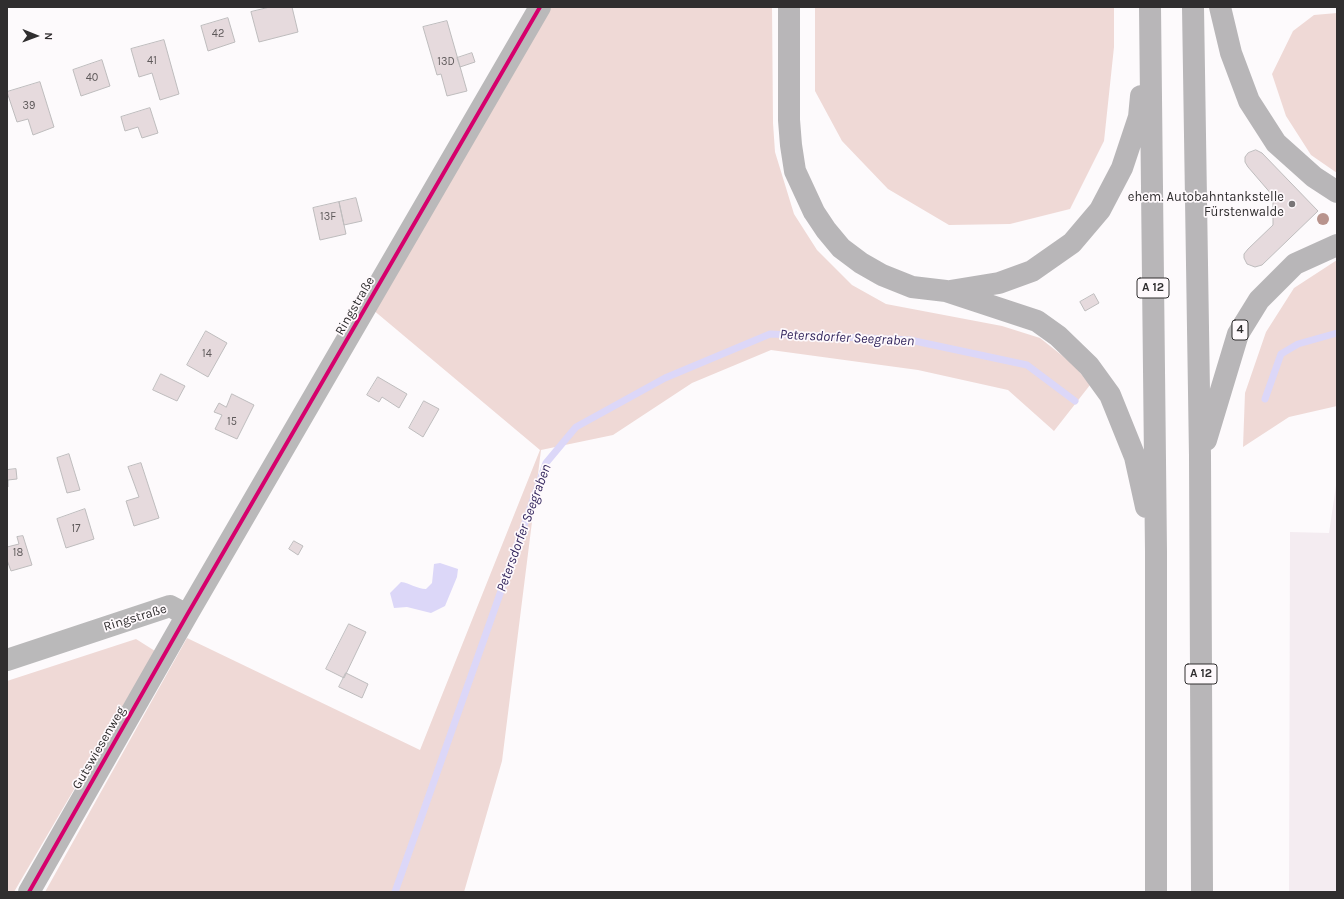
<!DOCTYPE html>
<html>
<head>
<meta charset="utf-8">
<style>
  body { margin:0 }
  #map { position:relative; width:1344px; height:899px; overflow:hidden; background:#fdfafc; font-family:Karla,sans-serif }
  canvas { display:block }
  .frame { position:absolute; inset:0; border:8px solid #302e2f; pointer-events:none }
  .north { position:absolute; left:16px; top:16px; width:40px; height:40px; -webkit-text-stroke:3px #fef9fc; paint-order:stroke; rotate:91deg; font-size:11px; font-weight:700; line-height:16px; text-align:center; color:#302e2f }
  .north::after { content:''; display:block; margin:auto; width:14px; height:18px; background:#302e2f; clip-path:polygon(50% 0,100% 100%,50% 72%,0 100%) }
</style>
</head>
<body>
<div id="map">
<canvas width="1344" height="899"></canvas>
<div class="frame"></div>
<div class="north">N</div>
</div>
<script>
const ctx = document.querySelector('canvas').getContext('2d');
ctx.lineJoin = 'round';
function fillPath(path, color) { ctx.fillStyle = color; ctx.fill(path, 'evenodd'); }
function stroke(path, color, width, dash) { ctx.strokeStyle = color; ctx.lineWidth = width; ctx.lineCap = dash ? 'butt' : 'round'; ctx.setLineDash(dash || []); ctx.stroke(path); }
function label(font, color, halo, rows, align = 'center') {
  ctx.font = font + ' Karla,sans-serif'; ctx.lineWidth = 3.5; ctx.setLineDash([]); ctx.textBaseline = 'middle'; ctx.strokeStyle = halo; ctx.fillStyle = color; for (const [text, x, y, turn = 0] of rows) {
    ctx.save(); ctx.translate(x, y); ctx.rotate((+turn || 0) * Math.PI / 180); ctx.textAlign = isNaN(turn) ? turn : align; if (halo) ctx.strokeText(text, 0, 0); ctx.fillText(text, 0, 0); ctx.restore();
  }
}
const built = new Path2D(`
  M 1337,479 L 1337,892 L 1289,892 L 1290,532 L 1329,533 Z`);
const green = new Path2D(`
  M 551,7 L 772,7 L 773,123 L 775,152 L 794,214 L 817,250 L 852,285 L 886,304 L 1002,326 L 1040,338 L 1074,365 L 1090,385 L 1054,431 L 1008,390 L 918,370 L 771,350 L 692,383 L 613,435 L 541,450 L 502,761 L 464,892 L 45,892 L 187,638 L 420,750 L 540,450 L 372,309 L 517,63 Z
  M 815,7 L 1114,7 L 1114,47 L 1104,141 L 1070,209 L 1010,224 L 949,225 L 888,189 L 842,141 L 815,91 Z
  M 1337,13 L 1337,173 L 1311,155 L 1286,116 L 1272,74 L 1293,31 L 1314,15 Z
  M 1337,260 L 1337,406 L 1289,417 L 1243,447 L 1245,393 L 1266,332 L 1294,288 Z
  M 136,639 L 155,651 L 14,892 L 7,892 L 7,681 Z`);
const water = new Path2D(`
  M 440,563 L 458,569 L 457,577 L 445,606 L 431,613 L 407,607 L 394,608 L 390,593 L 401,582 C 410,583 417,589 426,589 L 432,583 L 434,564 Z`);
const stream = new Path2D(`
  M 1265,399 L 1281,354 L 1298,344 L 1337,333
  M 395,892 L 546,463 L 576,427 L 665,378 L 770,334 L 910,340 L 1027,365 L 1075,401`);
const building = new Path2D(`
  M 270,7 L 292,7 L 298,32 L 259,42 L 251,12 Z
  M 228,18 L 235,42 L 208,51 L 201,26 Z
  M 447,21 L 467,91 L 447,96 L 441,74 L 437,75 L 423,27 Z
  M 164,40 L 179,94 L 160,100 L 152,73 L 139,77 L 131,49 Z
  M 472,53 L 475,62 L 460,67 L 457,58 Z
  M 102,60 L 110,86 L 81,96 L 73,70 Z
  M 40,82 L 54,127 L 33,135 L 28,119 L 17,122 L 7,92 Z
  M 150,108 L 158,133 L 142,138 L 138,127 L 125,131 L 121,117 Z
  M 1256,150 L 1262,153 L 1318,211 L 1262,265 L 1255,267 L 1247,264 L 1244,258 L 1244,254 L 1248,249 L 1273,225 L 1273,196 L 1248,167 L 1245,162 L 1245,157 L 1248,153 Z
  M 356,198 L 362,221 L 344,225 L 339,202 Z
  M 339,202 L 346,234 L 320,240 L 313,208 Z
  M 1094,294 L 1099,303 L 1085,311 L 1080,302 Z
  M 206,331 L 227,343 L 208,377 L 187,365 Z
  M 161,374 L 185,386 L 177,401 L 153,390 Z
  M 378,377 L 407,394 L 399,408 L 382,397 L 379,402 L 367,395 Z
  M 232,394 L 254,405 L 237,439 L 215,429 L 222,415 L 214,412 L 219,403 L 226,407 Z
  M 424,401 L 439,409 L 423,437 L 409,428 Z
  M 69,454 L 80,490 L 67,493 L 57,458 Z
  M 141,463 L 159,518 L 134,526 L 126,501 L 139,497 L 128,467 Z
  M 16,469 L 17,479 L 8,480 L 8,487 L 7,487 L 7,470 Z
  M 85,509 L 94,539 L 66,548 L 57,519 Z
  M 23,536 L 32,565 L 11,571 L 7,560 L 7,547 L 19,544 L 17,537 Z
  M 294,541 L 303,546 L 298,555 L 289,549 Z
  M 349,624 L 366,632 L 344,678 L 326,669 Z
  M 346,673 L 368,684 L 362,698 L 339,687 Z`);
const minor = new Path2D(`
  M 7,660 L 170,606 L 187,615
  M 29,892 L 187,615 L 540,7`);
const motorway = new Path2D(`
  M 789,7 L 789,120 L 791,145 L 795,171 L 814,212 L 826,230 L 841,248 L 861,263 L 882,275 L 912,287 L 946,291 L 1037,321 L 1058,336 L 1089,366 L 1110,395 L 1135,457 L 1146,507
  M 1150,7 L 1156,551 L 1156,892
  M 1193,7 L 1200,456 L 1202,892
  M 1220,7 L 1231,53 L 1249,101 L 1276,143 L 1314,177 L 1337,192
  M 950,291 L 999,283 L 1032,271 L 1072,243 L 1100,210 L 1122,168 L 1139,117 L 1141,96
  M 1206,440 L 1238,334 L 1259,300 L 1295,264 L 1337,245`);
const cycleway = new Path2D(`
  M 29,892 L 187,615 L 540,7`);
const trees = [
  [1323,219]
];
const markers = [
  [1292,204,4,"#787577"]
];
const numberNames = [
  ["42",218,34],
  ["41",152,61],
  ["13D",446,62],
  ["40",92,78],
  ["39",29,106],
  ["13F",328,217],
  ["14",207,354],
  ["15",232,422],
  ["17",76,529],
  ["18",18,553]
];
const shields = [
  [1153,288,32],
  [1240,330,16],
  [1201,674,32]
];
const shieldNames = [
  ["A 12",1153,288],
  ["4",1240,330],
  ["A 12",1201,674]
];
const poiNames = [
  ["ehem. Autobahntankstelle",1284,197],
  ["Fürstenwalde",1284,212]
];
const streetNames = [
  ["Ringstraße",355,306,-60],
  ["Ringstraße",135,618,-17],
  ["Gutswiesenweg",99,748,-60]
];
const waterNames = [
  ["Petersdorfer Seegraben",847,338,3],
  ["Petersdorfer Seegraben",524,528,-70]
];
fillPath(built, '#f4ecf1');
fillPath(green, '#efd9d6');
fillPath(water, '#dcd7f8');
stroke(stream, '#dcd7f8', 7);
fillPath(building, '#e6dadd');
stroke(building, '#bebcbd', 1);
stroke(minor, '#bab9ba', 22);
stroke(motorway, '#b8b6b8', 22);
stroke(cycleway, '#d6006c', 4);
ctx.fillStyle = '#b8938d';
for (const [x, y] of trees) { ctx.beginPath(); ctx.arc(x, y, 6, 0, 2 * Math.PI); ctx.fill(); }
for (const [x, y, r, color] of markers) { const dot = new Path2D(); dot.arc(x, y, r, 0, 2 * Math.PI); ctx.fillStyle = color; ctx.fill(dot); stroke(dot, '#fef9fc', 1.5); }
label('11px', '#5e595a', null, numberNames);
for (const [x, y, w] of shields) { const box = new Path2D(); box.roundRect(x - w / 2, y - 10, w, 20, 3); ctx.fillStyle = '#fef9fc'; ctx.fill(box); stroke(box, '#302e2f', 1); }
label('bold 12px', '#302e2f', null, shieldNames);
label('13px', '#302e2f', '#fef9fc', poiNames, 'right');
label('13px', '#302e2f', '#fef9fc', streetNames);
label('italic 14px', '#35285f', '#fef9fc', waterNames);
</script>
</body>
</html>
